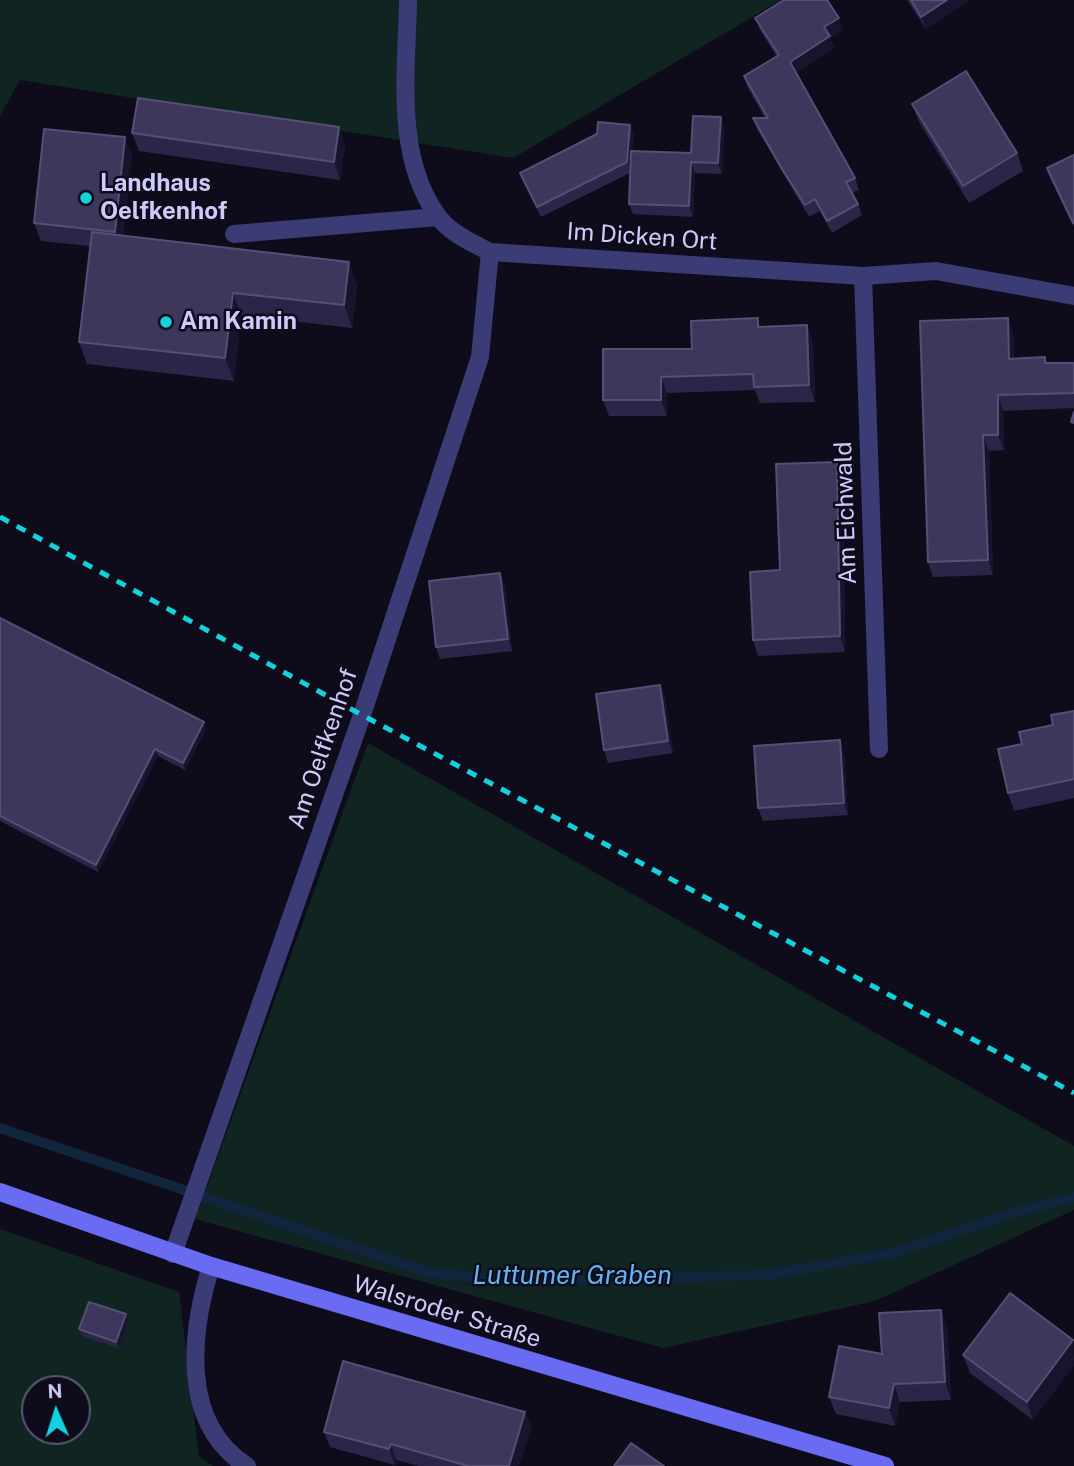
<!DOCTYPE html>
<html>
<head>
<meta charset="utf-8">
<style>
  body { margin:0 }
  #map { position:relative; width:1074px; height:1466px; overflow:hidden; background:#0e0c1b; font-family:"Public Sans",sans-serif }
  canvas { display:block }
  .north { position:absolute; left:21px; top:1375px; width:70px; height:70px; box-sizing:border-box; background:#0e0c1b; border:2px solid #5b5875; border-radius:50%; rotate:357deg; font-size:19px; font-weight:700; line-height:28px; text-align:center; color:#cecafb }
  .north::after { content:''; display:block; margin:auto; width:24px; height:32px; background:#12d2de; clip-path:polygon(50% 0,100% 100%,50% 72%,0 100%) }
</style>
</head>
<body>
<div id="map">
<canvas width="1074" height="1466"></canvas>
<div class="north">N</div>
</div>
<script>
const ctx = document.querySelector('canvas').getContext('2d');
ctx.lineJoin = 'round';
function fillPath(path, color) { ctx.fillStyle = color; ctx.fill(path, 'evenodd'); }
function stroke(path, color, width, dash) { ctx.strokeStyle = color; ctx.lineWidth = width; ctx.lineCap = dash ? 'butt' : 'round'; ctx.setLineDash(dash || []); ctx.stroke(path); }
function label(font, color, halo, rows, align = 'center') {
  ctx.font = font + ' "Public Sans",sans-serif'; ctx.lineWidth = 5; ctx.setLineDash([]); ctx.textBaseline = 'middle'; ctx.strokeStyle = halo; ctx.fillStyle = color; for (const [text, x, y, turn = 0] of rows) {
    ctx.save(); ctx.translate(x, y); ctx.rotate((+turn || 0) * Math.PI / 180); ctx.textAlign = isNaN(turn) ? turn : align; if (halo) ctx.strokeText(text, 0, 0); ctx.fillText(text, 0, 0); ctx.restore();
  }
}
const green = new Path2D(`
  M 0,0 L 781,0 L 513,158 L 20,80 L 0,116 Z
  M 368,743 L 1074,1146 L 1074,1210 L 875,1301 L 663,1348 L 195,1219 Z
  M 0,1229 L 179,1292 L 199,1456 L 213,1466 L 0,1466 ZM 35,1389 L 77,1389 L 77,1431 L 35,1431 Z`);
const stream = new Path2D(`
  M 0,1128 L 430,1273 L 516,1281 L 768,1275 L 893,1253 L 1022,1210 L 1074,1197`);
const service = new Path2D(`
  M 234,234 L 438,217`);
const minor = new Path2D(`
  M 408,0 C 407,69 394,155 437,215 C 448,232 472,243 490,252 L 863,276 L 936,271 L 1074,296
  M 863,276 L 879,749
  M 173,1254 L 362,715 L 480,357 L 490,252
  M 211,1266 C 191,1331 179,1423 247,1466`);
const secondary = new Path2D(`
  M 0,1192 L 211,1266 L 885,1466`);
const rail = new Path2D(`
  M 0,517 L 362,715 L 1074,1093`);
const wall = new Path2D(`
  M 907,0 L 969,0 L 969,1 L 926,29 Z
  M 755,18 L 843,30 L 830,38 L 834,48 L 796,73 L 855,178 L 859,190 L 852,193 L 858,204 L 862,215 L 832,233 L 820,211 L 809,217 L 757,129 L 753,118 L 765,118 L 748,88 L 744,76 L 777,57 L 760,30 Z
  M 912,104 L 1017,153 L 1023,171 L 969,203 L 919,122 Z
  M 630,125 L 634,135 L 632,151 L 691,153 L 724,128 L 722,174 L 695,173 L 693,217 L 633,214 L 629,204 L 630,173 L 541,217 L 524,183 L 520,173 Z
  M 132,133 L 345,145 L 340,180 L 139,151 Z
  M 132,155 L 123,236 L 357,285 L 352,328 L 241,315 L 234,381 L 87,364 L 79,342 L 90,246 L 41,241 L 34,223 Z
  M 1074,155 L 1074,227 L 1051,180 L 1047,168 Z
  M 761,327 L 813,342 L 815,402 L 760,403 L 755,390 L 667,393 L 667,416 L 609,416 L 603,400 L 692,349 Z
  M 1013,333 L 1014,358 L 1045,357 L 1047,363 L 1074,363 L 1074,408 L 1003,411 L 1004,450 L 989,451 L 993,575 L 933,577 L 928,562 Z
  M 837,462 L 843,477 L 845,652 L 758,656 L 753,640 L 780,570 Z
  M 505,585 L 512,651 L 440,659 L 436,647 Z
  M 0,618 L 206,729 L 185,770 L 158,756 L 98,872 L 0,821 Z
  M 660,685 L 665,697 L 673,753 L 608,763 L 604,750 Z
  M 1074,711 L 1074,798 L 1014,811 L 1008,793 L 1022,744 Z
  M 844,753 L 848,815 L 763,821 L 758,808 Z
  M 941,1310 L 947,1327 L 951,1400 L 900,1402 L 895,1426 L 836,1414 L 829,1397 L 882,1354 Z
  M 126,1314 L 128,1321 L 118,1348 L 82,1336 L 79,1329 Z
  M 1074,1342 L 1033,1420 L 970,1373 L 963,1355 Z
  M 525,1412 L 531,1427 L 519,1466 L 419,1466 L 396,1460 L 395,1465 L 330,1447 L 324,1432 Z`);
const shadedWall = new Path2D(`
  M 947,0 L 969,0 L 969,1 L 926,29 L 921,17 Z
  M 839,18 L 843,30 L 830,38 L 834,48 L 794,74 L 790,62 L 824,27 Z
  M 721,117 L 724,128 L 722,174 L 718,163 Z
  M 630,125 L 634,135 L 631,172 L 627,162 Z
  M 339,127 L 345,145 L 340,180 L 334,162 Z
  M 125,137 L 132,155 L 122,250 L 115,232 Z
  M 691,162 L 695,173 L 693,217 L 689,206 Z
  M 349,262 L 357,285 L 352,328 L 344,305 Z
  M 233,293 L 241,315 L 234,381 L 225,358 Z
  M 1008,318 L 1013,333 L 1015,374 L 1009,359 Z
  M 807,325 L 813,342 L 815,402 L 809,385 Z
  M 661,377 L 667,393 L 667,416 L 661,400 Z
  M 998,395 L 1003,411 L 1004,450 L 998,435 Z
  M 983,435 L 989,451 L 993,575 L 988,560 Z
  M 837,462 L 843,477 L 845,652 L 840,636 Z
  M 500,573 L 505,585 L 512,651 L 508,639 Z
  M 660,685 L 665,697 L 673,753 L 668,741 Z
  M 204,722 L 206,729 L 185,770 L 183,763 Z
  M 840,740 L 844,753 L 848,815 L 844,803 Z
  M 155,749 L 158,756 L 98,872 L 96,865 Z
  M 941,1310 L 947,1327 L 951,1400 L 945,1382 Z
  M 126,1314 L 128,1321 L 118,1348 L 116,1342 Z
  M 1073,1340 L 1074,1366 L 1033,1420 L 1027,1402 Z
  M 894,1384 L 900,1402 L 895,1426 L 889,1408 Z
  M 525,1412 L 531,1427 L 519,1466 L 509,1466 Z
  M 391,1444 L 396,1460 L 395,1465 L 389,1449 Z`);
const building = new Path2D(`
  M 784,0 L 827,0 L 839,18 L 824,27 L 830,36 L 790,62 L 855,178 L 846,182 L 858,204 L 827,221 L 815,199 L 805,205 L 782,169 L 753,118 L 768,118 L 744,76 L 779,55 L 755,18 Z
  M 911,0 L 947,0 L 921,17 Z
  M 966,71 L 1017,153 L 963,186 L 912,104 Z
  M 138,98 L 339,127 L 334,162 L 132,133 Z
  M 693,116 L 721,117 L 718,163 L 691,162 L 689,206 L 629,204 L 631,151 L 691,153 Z
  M 598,122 L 630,125 L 627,162 L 537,207 L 520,173 L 597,134 Z
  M 44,129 L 125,137 L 115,232 L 34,223 Z
  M 1074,155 L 1074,222 L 1073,223 L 1047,168 Z
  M 92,232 L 349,262 L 344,305 L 233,293 L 225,358 L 79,342 Z
  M 758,318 L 758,327 L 807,325 L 809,385 L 754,387 L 753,374 L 661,377 L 661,400 L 603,400 L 603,349 L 692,349 L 691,321 Z
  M 1008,318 L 1009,359 L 1045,357 L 1045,363 L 1074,363 L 1074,393 L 998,395 L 998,435 L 983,435 L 988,560 L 928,562 L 920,321 Z
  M 1074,412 L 1074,423 L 1071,422 Z
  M 837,462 L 840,636 L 753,640 L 750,572 L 780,570 L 776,464 Z
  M 500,573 L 508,639 L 436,647 L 429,581 Z
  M 0,618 L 204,722 L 183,763 L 155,749 L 96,865 L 0,816 Z
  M 660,685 L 668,741 L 604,750 L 596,694 Z
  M 1074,711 L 1074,779 L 1008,793 L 998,749 L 1022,744 L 1019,732 L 1053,725 L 1051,715 Z
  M 840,740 L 844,803 L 758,808 L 754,746 Z
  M 1010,1293 L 1073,1340 L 1027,1402 L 963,1355 Z
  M 89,1302 L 126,1314 L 116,1342 L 79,1329 Z
  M 941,1310 L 945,1382 L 894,1384 L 889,1408 L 829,1397 L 839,1346 L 882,1354 L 879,1313 Z
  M 343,1361 L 525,1412 L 509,1466 L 468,1466 L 391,1444 L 389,1449 L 324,1432 Z
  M 631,1443 L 664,1466 L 614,1466 Z`);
const markers = [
  [86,198,7,"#12d2de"],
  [166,322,7,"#12d2de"]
];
const poiNames = [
  ["Landhaus",100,184],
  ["Oelfkenhof",100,212],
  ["Am Kamin",180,322]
];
const streetNames = [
  ["Im Dicken Ort",642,237,4],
  ["Am Eichwald",846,513,-92],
  ["Am Oelfkenhof",323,749,-71],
  ["Walsroder Straße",447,1312,17]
];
const waterNames = [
  ["Luttumer Graben",572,1276]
];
fillPath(green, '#102422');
stroke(stream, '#11253f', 10);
stroke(service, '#3b3b76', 18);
stroke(minor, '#3b3b76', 18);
stroke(secondary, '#696bf3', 18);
stroke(rail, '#12d2de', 5, [10, 9]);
fillPath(wall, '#2b2648');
fillPath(shadedWall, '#18142e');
fillPath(building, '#3d385b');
stroke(building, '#544f74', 2);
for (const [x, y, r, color] of markers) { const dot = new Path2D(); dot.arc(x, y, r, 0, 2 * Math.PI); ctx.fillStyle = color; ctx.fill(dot); stroke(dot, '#0e0c1b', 2.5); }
label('bold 24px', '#cecafb', '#0e0c1b', poiNames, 'left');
label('24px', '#cecafb', '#0e0c1b', streetNames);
label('italic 26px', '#61b4f2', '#0e0c1b', waterNames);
</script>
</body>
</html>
